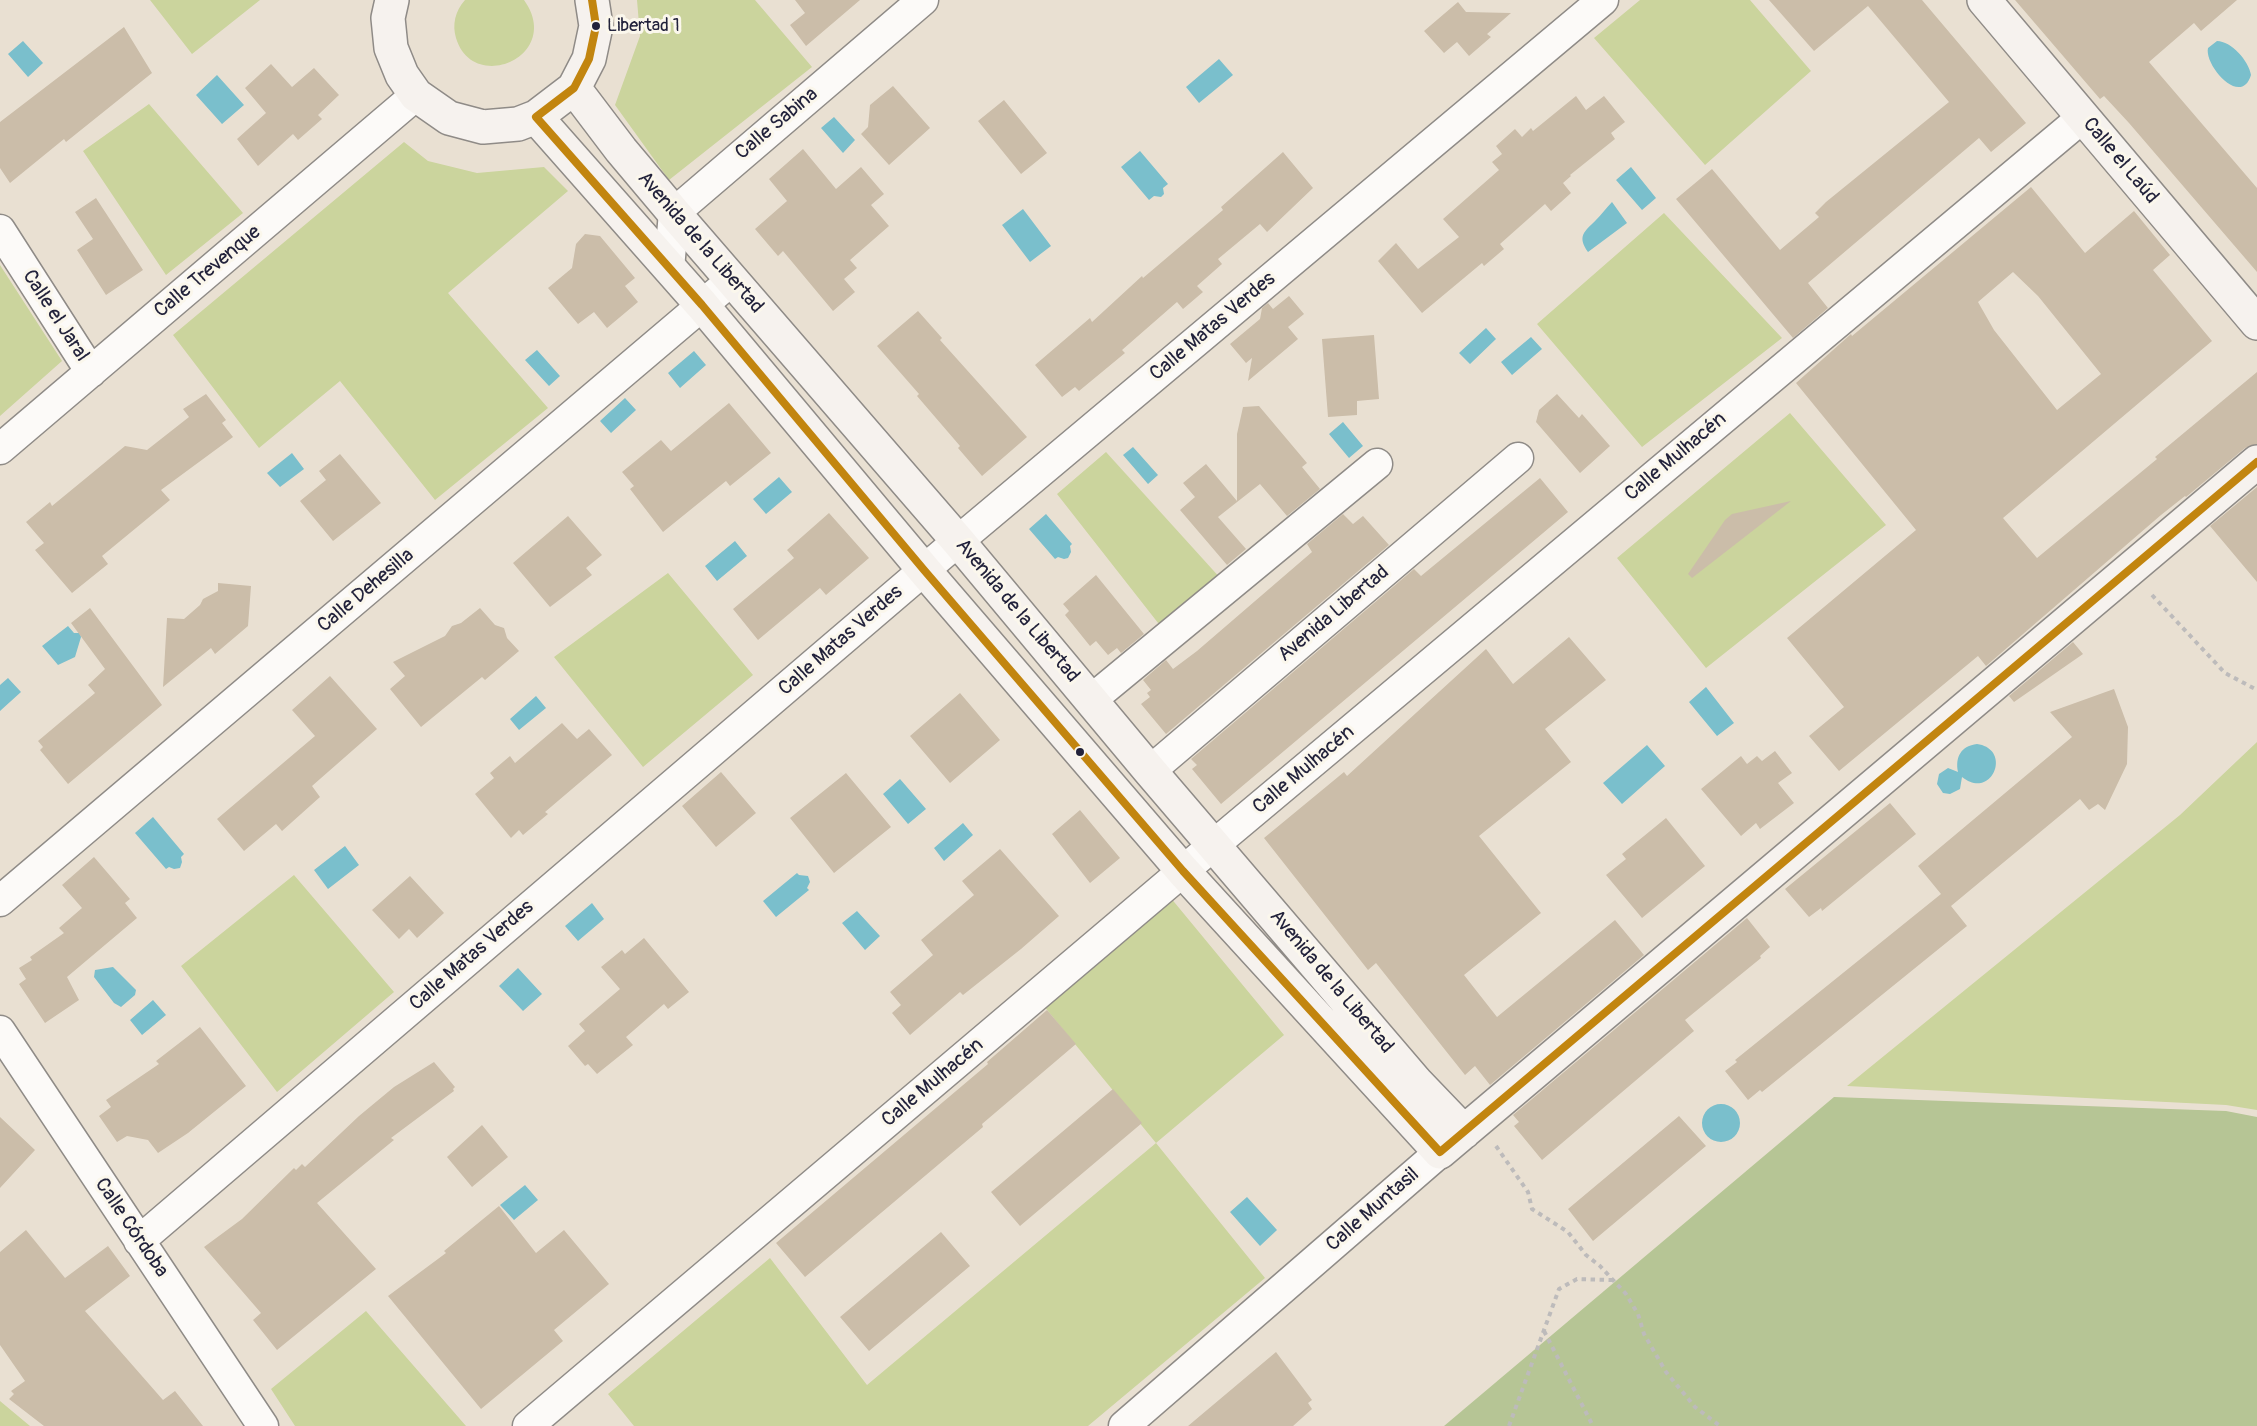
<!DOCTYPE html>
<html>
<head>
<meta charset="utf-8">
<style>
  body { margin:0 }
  canvas { display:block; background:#e9e0d2 }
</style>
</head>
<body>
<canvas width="2257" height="1426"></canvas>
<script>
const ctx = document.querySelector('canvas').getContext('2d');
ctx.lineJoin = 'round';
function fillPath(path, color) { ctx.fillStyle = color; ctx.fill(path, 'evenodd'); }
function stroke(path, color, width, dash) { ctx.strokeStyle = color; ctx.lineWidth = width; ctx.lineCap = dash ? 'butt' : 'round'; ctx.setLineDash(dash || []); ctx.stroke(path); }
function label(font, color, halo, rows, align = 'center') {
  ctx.font = font + ' Pangolin,sans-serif'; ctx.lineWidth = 6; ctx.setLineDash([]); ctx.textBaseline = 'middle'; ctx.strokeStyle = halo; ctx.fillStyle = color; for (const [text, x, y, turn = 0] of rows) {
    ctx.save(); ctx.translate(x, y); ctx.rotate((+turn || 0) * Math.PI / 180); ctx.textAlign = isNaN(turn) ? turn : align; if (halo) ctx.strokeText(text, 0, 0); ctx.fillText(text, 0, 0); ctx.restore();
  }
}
const green = new Path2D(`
  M 150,0 L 260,0 L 192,54 Z
  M 465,0 L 524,0 C 564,56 473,95 456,38 C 452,25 455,11 465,0 Z
  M 637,0 L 755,0 L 812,67 L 669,180 L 615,105 L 640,36 Z
  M 1640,0 L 1750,0 L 1811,71 L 1705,165 L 1594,38 Z
  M 149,104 L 243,213 L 166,275 L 83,151 Z
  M 404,142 L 428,161 L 477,173 L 544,167 L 568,191 L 448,293 L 548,408 L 435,500 L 340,381 L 259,448 L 173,335 Z
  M 1664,213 L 1782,338 L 1642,447 L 1537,324 Z
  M 0,265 L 62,361 L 0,416 Z
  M 1790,413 L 1886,525 L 1706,668 L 1617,558 Z
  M 1106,452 L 1222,580 L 1162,628 L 1057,494 Z
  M 668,573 L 753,675 L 643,767 L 554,657 Z
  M 2257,742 L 2257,1110 L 2226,1105 L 1847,1086 L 2180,815 Z
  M 294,875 L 394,992 L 277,1092 L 181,966 Z
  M 1170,897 L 1284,1035 L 1156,1143 L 1265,1278 L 1088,1426 L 634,1426 L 608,1394 L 770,1258 L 867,1385 L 1156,1143 L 1043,1005 Z
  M 366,1311 L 466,1426 L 295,1426 L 271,1389 Z
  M 0,1401 L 30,1426 L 0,1426 Z`);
const forest = new Path2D(`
  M 1834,1097 L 2226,1111 L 2257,1117 L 2257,1426 L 1444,1426 Z`);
const water = new Path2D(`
  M 23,41 L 43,63 L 28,77 L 8,54 Z
  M 2217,41 C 2231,41 2249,61 2251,75 C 2241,108 2204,65 2208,48 Z
  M 1219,59 L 1233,75 L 1199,103 L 1186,87 Z
  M 217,75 L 244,105 L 222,124 L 196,95 Z
  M 834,117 L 855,140 L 843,153 L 821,128 Z
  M 1140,151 L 1168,184 L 1163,188 L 1164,194 L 1161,197 L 1154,196 L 1149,200 L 1121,167 Z
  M 1631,167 L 1656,198 L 1642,210 L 1616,180 Z
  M 1612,202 L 1627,223 L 1588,252 C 1577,236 1584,232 1596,220 C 1601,215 1606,208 1612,202 Z
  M 1023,209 L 1051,246 L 1030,262 L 1002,225 Z
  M 1486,328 L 1496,339 L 1470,364 L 1459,353 Z
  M 1531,337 L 1542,349 L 1512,375 L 1501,362 Z
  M 537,350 L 560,376 L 549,386 L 525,360 Z
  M 694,351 L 706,365 L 680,388 L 668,373 Z
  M 625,398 L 636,410 L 611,433 L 600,421 Z
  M 1343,422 L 1363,446 L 1349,458 L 1329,434 Z
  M 1133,447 L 1158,475 L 1148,484 L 1123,455 Z
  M 292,453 L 304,469 L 280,487 L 267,473 Z
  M 779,477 L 792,492 L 766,514 L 753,499 Z
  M 1046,514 L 1072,544 L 1070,546 L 1071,552 L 1068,558 L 1064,559 L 1058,557 L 1055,559 L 1029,529 Z
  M 735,541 L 747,556 L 717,581 L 705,566 Z
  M 68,626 L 74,633 L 80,633 L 81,637 L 75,657 L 58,665 L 42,646 Z
  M 8,678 L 21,692 L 0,711 L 0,685 Z
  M 1706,687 L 1734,723 L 1717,736 L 1689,702 Z
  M 536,696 L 546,708 L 519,730 L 510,719 Z
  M 1977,744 C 2013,749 1992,801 1962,777 L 1960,789 L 1950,794 L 1943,793 L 1937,784 L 1939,774 L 1948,768 L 1958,772 C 1955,757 1961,746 1977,744 Z
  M 1647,745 L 1665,766 L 1622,804 L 1603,783 Z
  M 900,779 L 926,809 L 908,824 L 883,794 Z
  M 153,817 L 184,854 L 181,857 L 182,862 L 180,868 L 174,869 L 169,867 L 166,869 L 135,833 Z
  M 963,823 L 973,835 L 944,861 L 934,848 Z
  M 345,846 L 359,865 L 328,889 L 314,870 Z
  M 797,873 L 799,875 L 808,876 L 810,882 L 807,888 L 809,890 L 776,917 L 763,901 Z
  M 592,903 L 604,919 L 578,941 L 565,926 Z
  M 857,911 L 880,936 L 865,950 L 842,923 Z
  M 113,967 L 136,990 L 135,995 L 121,1007 L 114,1003 L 94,977 L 95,970 Z
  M 518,968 L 542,994 L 523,1011 L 499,986 Z
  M 153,1000 L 166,1015 L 142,1035 L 130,1020 Z
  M1702 1123a19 19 0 1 1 38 0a19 19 0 1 1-38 0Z
  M 525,1185 L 538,1200 L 514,1220 L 500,1205 Z
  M 1247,1197 L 1277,1230 L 1260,1246 L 1230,1212 Z`);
const building = new Path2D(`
  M 795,0 L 860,0 L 806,46 L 790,25 L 805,13 Z
  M 1769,0 L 1922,0 L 2026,123 L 1991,152 L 1979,138 L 1808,283 L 1828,308 L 1793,338 L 1676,199 L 1712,169 L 1780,250 L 1819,217 L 1815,213 L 1826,202 L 1949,102 L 1868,6 L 1814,51 Z
  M 2015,0 L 2237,0 L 2201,31 L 2194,23 L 2149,62 L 2257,188 L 2257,272 L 2129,123 L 2104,96 L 2100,99 Z
  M 1458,2 L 1466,12 L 1511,13 L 1487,34 L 1491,37 L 1469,56 L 1457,42 L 1444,53 L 1424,31 Z
  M 124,27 L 152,73 L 66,142 L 64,139 L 10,183 L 0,168 L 0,122 Z
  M 271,64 L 292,87 L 314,68 L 339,95 L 318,115 L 322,119 L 298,140 L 293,134 L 258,166 L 237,139 L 266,113 L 245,88 Z
  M 893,86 L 930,128 L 889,165 L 861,134 L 868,127 L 870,105 Z
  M 1576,96 L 1586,110 L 1604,96 L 1625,122 L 1611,133 L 1615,139 L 1570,175 L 1571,176 L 1563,183 L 1571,193 L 1551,211 L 1545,204 L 1500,244 L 1504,249 L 1484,266 L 1482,263 L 1422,313 L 1378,261 L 1396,243 L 1418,269 L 1459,237 L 1443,219 L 1499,170 L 1492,162 L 1502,154 L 1496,146 L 1515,129 L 1522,137 L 1531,128 L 1533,131 Z
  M 1004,100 L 1047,153 L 1021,174 L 978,121 Z
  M 803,149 L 836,189 L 861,167 L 884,194 L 871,205 L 889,226 L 850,260 L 857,268 L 844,279 L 855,292 L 833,311 L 783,251 L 778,256 L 755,229 L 787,201 L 769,179 Z
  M 1283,152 L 1313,188 L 1267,232 L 1260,224 L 1218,259 L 1222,264 L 1197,286 L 1203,292 L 1183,309 L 1177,302 L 1122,350 L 1125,353 L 1079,391 L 1075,387 L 1062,397 L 1035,365 L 1090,318 L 1092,322 L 1142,276 L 1143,278 L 1223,210 L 1221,207 Z
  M 2031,187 L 2085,253 L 2134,211 L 2170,255 L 2153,270 L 2212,341 L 2003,518 L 2037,558 L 2157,459 L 2155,457 L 2257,372 L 2257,444 L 2245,448 L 2186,497 L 2185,496 L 2161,515 L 1986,666 L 1978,656 L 1839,771 L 1809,736 L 1844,707 L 1787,638 L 1916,530 L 1796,383 L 1851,334 L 1852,336 ZM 2013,272 L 2038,296 L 2101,374 L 2057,410 L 1994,330 L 1978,302 Z
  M 96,198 L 143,270 L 106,295 L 77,250 L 93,239 L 75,212 Z
  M 585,234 L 600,236 L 635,278 L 625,286 L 638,302 L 607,328 L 594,312 L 578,324 L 548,288 L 572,268 L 576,244 Z
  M 1289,296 L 1304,314 L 1288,327 L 1298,339 L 1248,381 L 1252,358 L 1246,363 L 1230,344 L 1260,319 L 1262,308 L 1268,303 L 1273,309 Z
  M 918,311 L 942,338 L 940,340 L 1027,437 L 982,476 L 958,448 L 960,446 L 917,396 L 919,394 L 877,346 Z
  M 1374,335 L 1379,399 L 1357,401 L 1357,415 L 1328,417 L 1322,339 Z
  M 206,394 L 226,420 L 222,423 L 233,437 L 161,490 L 170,500 L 102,556 L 108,564 L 72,593 L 35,550 L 44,543 L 26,522 L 50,502 L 52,506 L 125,446 L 147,450 L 189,417 L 183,409 Z
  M 1557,394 L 1579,418 L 1582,414 L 1610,446 L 1580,473 L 1536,422 L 1539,410 Z
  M 729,403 L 771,453 L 730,486 L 726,481 L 663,532 L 630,489 L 634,486 L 622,472 L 661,440 L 671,451 Z
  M 1259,406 L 1307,463 L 1302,467 L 1320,489 L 1287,516 L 1260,484 L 1218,517 L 1246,549 L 1227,565 L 1180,510 L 1195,497 L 1183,483 L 1206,464 L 1237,501 L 1237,434 L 1243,407 Z
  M 340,454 L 381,503 L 333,541 L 300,501 L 326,480 L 319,471 Z
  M 1540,478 L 1568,512 L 1221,804 L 1192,769 L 1197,765 L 1191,759 L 1414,569 L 1421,576 Z
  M 2257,487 L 2257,582 L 2210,526 Z
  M 1791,501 L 1692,578 L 1688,574 L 1725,520 L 1732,514 Z
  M 829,513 L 869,558 L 826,595 L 820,588 L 758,640 L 733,609 L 794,558 L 787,550 Z
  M 1343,514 L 1353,524 L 1363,516 L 1389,545 L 1166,734 L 1141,704 L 1150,697 L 1147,693 L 1151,690 L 1143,680 L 1166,660 L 1173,669 L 1197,651 L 1312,552 L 1307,544 Z
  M 568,516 L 602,555 L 586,568 L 592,575 L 550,607 L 513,563 Z
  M 1096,575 L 1144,634 L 1121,653 L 1117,648 L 1108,655 L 1096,641 L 1090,646 L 1065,615 L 1069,611 L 1063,604 Z
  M 218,583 L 251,586 L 248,626 L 215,654 L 211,648 L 163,687 L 167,618 L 184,619 L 200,605 L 203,599 L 218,591 Z
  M 90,608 L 162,705 L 68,784 L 40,750 L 43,747 L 38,741 L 95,693 L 88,685 L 105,669 L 71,623 Z
  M 480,608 L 495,625 L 504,628 L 507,638 L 519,651 L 485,680 L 482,677 L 421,727 L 390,689 L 405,676 L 393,662 L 445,636 L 452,626 L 461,623 Z
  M 1569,637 L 1606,680 L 1545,729 L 1571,762 L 1479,836 L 1541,913 L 1464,975 L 1497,1017 L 1615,920 L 1644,955 L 1490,1085 L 1475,1066 L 1465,1075 L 1376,963 L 1368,970 L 1264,838 L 1344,772 L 1347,776 L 1486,649 L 1513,684 Z
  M 2073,642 L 2083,654 L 2014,702 L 2009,696 Z
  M 330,676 L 377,729 L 312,786 L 320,797 L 282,831 L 276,824 L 244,851 L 217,819 L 315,736 L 292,710 Z
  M 2114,689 L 2128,727 L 2127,764 L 2105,810 L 2098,804 L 2089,810 L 2080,799 L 1951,906 L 1967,926 L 1762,1092 L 1760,1090 L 1748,1100 L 1725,1071 L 1737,1062 L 1735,1060 L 1941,894 L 1918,866 L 2072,737 L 2050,712 Z
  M 960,693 L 1000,740 L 950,783 L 910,736 Z
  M 562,723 L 577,739 L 589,729 L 612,755 L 545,812 L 548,814 L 523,835 L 519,830 L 511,838 L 475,794 L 494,778 L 490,773 L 510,756 L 515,763 Z
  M 1775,751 L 1792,773 L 1778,783 L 1794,803 L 1760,829 L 1756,823 L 1741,836 L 1701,789 L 1741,756 L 1747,764 L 1757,756 L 1762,761 Z
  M 721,772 L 756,813 L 716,847 L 682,806 Z
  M 846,773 L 891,827 L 834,873 L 790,818 Z
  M 1890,803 L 1916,834 L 1822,911 L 1821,908 L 1809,917 L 1785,889 Z
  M 1080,810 L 1120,858 L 1090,883 L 1052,834 Z
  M 1666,818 L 1705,866 L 1642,918 L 1606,875 L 1626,859 L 1622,854 Z
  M 1000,849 L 1059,916 L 1021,949 L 963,995 L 960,992 L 910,1035 L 892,1013 L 901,1005 L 890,992 L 933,955 L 921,940 L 974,895 L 962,881 Z
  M 94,857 L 130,899 L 125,903 L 137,918 L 67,977 L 79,1000 L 45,1023 L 19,984 L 26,979 L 19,968 L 32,960 L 30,957 L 64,933 L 59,928 L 82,908 L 62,885 Z
  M 410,876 L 444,913 L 417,938 L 409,929 L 399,939 L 372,910 Z
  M 1747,918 L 1770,947 L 1760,956 L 1761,958 L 1685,1020 L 1694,1031 L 1542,1160 L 1514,1126 L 1519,1122 L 1513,1115 Z
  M 644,938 L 689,992 L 668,1009 L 664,1004 L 626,1037 L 633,1045 L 597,1074 L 588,1064 L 585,1066 L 568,1046 L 585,1031 L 579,1024 L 620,989 L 601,967 L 622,950 L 625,954 Z
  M 1047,1010 L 1076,1044 L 982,1124 L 983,1127 L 805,1277 L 776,1243 L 988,1064 L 987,1062 Z
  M 200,1027 L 246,1086 L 188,1133 L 158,1153 L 148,1140 L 127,1136 L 117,1142 L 99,1116 L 111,1107 L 106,1100 L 159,1064 L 156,1061 Z
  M 434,1062 L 455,1087 L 453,1089 L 454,1091 L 391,1138 L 394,1140 L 317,1203 L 376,1269 L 277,1350 L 253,1320 L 261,1313 L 204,1247 L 242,1219 L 294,1168 L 296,1170 L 302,1164 L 305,1167 L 359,1116 L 394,1087 Z
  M 1113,1089 L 1142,1123 L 1020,1226 L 991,1192 Z
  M 1679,1116 L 1706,1146 L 1593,1241 L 1568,1209 Z
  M 0,1117 L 35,1150 L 0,1188 Z
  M 482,1125 L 508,1157 L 472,1187 L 447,1157 Z
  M 499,1206 L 536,1253 L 564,1230 L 609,1284 L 554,1330 L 563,1341 L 481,1409 L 388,1296 L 446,1253 L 444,1251 Z
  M 26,1230 L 65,1278 L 108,1246 L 130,1276 L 85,1311 L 163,1400 L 175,1391 L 203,1426 L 44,1426 L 9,1399 L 14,1394 L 11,1391 L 25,1381 L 0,1345 L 0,1252 Z
  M 941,1232 L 970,1266 L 869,1351 L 840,1317 Z
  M 1276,1352 L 1312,1400 L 1308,1403 L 1312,1409 L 1293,1426 L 1188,1426 Z`);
const path = new Path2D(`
  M 2152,595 L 2225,673 L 2257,690
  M 1496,1146 L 1528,1192 L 1532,1209 L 1568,1232 L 1586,1255 L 1600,1266 L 1626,1294 L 1638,1314 L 1644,1334 L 1666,1372 L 1695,1407 L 1720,1426
  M 1544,1331 L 1593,1426
  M 1509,1426 L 1559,1289 L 1577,1279 L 1612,1280`);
const street = new Path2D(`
  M 0,230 L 91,372
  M 669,268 L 674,213 L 923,0
  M 0,449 L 416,95
  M 1091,700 L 1377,464
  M 1150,771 L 1518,458
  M 0,901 L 732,280
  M 0,1031 L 263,1426
  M 139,1241 L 958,541 L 1603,0
  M 528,1426 L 1215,844 L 2083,117
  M 1124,1426 L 1440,1152`);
const secondary = new Path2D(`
  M 392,0 L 388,18 L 391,48 L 402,75 L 416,95 L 449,118 L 483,127 L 518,124 L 536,117 L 574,88 L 589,59 L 596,26 L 592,0
  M 1984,0 L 2257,323
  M 574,88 L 621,150 L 674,213 L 958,541 L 1150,771 L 1416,1082 L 1464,1132
  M 536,117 L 702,305 L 924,570 L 1183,871 L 1440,1152 L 2257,462`);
const bus1 = new Path2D(`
  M 592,0 L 596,26 L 589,59 L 574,88 L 536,117 L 702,305 L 924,570 L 1183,871 L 1440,1152 L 2257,462`);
const markers = [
  [596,26,5,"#22223b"],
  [1080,752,5,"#22223b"]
];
const busNames = [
  ["Libertad 1",607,26]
];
const streetNames = [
  ["Calle Sabina",777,124,-40],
  ["Calle el Laúd",2120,161,50],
  ["Avenida de la Libertad",700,243,49],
  ["Calle Trevenque",208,272,-40],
  ["Calle el Jaral",55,316,57],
  ["Calle Matas Verdes",1213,327,-40],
  ["Calle Mulhacén",1676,457,-40],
  ["Calle Dehesilla",366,591,-40],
  ["Avenida de la Libertad",1017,611,50],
  ["Avenida Libertad",1334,614,-40],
  ["Calle Matas Verdes",841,641,-41],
  ["Calle Mulhacén",1304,770,-40],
  ["Calle Matas Verdes",472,956,-41],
  ["Avenida de la Libertad",1331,982,50],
  ["Calle Mulhacén",933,1083,-40],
  ["Calle Muntasil",1373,1210,-41],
  ["Calle Córdoba",131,1228,56]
];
fillPath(green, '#cbd49d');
fillPath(forest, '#b6c595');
fillPath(water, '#7abfcc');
fillPath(building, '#cbbda9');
stroke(street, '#8f8b87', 33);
stroke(secondary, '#8f8b87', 36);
stroke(path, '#bdbbbb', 4, [4.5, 4.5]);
stroke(street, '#fcfaf8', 30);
stroke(secondary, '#f6f2ee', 33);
stroke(bus1, '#c2850f', 8);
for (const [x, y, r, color] of markers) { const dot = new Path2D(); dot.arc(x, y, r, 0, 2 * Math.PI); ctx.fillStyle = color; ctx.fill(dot); stroke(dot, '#fbf7ec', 2); }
label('18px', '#22223b', '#fbf7ec', busNames, 'left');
label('20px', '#22223b', '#fbf7ec', streetNames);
</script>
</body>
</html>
